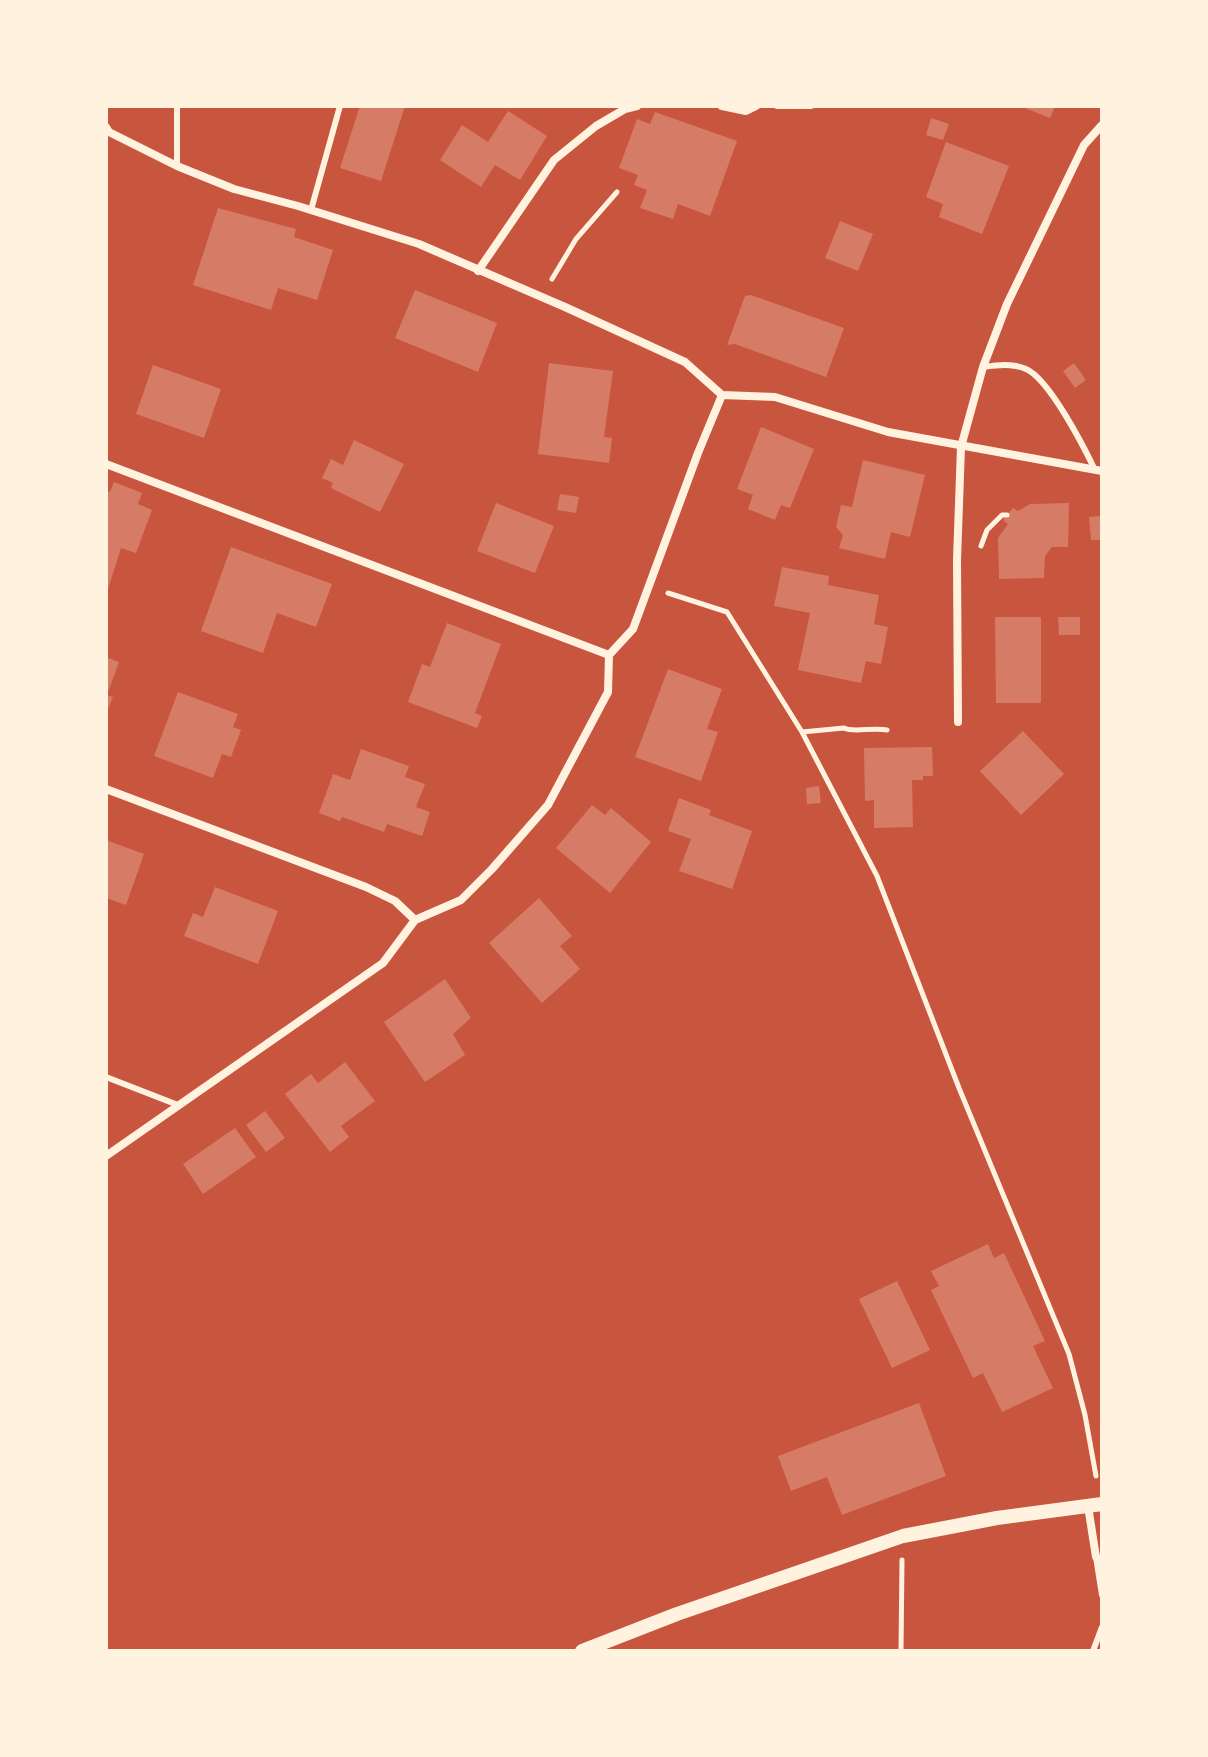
<!DOCTYPE html>
<html>
<head>
<meta charset="utf-8">
<style>
  body { margin:0 }
  #map { position:relative; width:1208px; height:1757px; overflow:hidden; background:#c8553d; font-family:Montserrat,sans-serif }
  canvas { display:block }
  .frame { position:absolute; inset:0; border:108px solid #fff3e0; pointer-events:none }
</style>
</head>
<body>
<div id="map">
<canvas width="1208" height="1757"></canvas>
<div class="frame"></div>
</div>
<script>
const ctx = document.querySelector('canvas').getContext('2d');
ctx.lineJoin = 'round';
function fillPath(path, color) { ctx.fillStyle = color; ctx.fill(path, 'evenodd'); }
function stroke(path, color, width, dash) { ctx.strokeStyle = color; ctx.lineWidth = width; ctx.lineCap = dash ? 'butt' : 'round'; ctx.setLineDash(dash || []); ctx.stroke(path); }
const building = new Path2D(`
  M 360,106 L 405,106 L 381,181 L 340,168 Z
  M 1020,106 L 1055,106 L 1050,118 Z
  M 508,111 L 547,136 L 520,180 L 495,165 L 481,187 L 440,160 L 462,125 L 488,142 Z
  M 655,112 L 737,141 L 710,216 L 678,204 L 673,219 L 640,208 L 647,190 L 634,185 L 638,175 L 619,168 L 637,119 L 650,124 Z
  M 931,118 L 949,124 L 943,140 L 926,135 Z
  M 946,142 L 1009,166 L 982,234 L 939,217 L 943,204 L 926,197 Z
  M 218,208 L 296,229 L 294,237 L 333,250 L 317,300 L 278,288 L 271,310 L 193,285 Z
  M 840,221 L 873,234 L 858,271 L 825,258 Z
  M 415,290 L 497,323 L 478,372 L 395,338 Z
  M 751,295 L 844,328 L 826,377 L 735,344 L 727,345 L 745,296 Z
  M 549,363 L 613,371 L 604,437 L 612,438 L 609,463 L 538,454 Z
  M 1074,363 L 1086,380 L 1075,388 L 1063,371 Z
  M 153,365 L 221,389 L 204,438 L 136,414 Z
  M 761,427 L 814,449 L 790,508 L 781,505 L 775,520 L 748,509 L 753,495 L 737,489 Z
  M 354,440 L 404,464 L 380,512 L 331,488 L 333,483 L 322,478 L 331,459 L 343,465 Z
  M 863,460 L 925,475 L 910,537 L 891,532 L 885,559 L 839,548 L 843,535 L 836,527 L 841,505 L 852,507 Z
  M 114,482 L 142,493 L 138,504 L 152,510 L 136,553 L 121,548 L 107,592 L 106,491 L 110,492 Z
  M 560,494 L 579,497 L 576,513 L 557,510 Z
  M 496,503 L 554,526 L 535,573 L 477,551 Z
  M 1069,503 L 1068,547 L 1052,547 L 1045,556 L 1044,578 L 999,579 L 998,538 L 1008,524 L 1003,520 L 1013,508 L 1018,511 L 1030,504 Z
  M 1101,516 L 1102,540 L 1091,540 L 1089,517 Z
  M 231,547 L 332,584 L 316,627 L 277,613 L 263,653 L 201,631 Z
  M 782,567 L 829,576 L 828,585 L 879,595 L 874,624 L 888,627 L 881,664 L 866,661 L 861,683 L 798,670 L 810,613 L 774,606 Z
  M 995,617 L 1041,617 L 1041,703 L 996,703 Z
  M 1058,617 L 1080,617 L 1080,635 L 1059,635 Z
  M 447,623 L 501,644 L 475,713 L 482,716 L 477,728 L 408,702 L 422,664 L 430,667 Z
  M 106,657 L 119,662 L 107,695 L 113,697 L 106,714 Z
  M 668,669 L 722,689 L 707,729 L 718,732 L 701,781 L 635,757 Z
  M 178,692 L 238,714 L 233,727 L 241,730 L 231,757 L 222,754 L 213,778 L 154,756 Z
  M 1023,731 L 1064,774 L 1021,815 L 980,771 Z
  M 932,747 L 933,776 L 923,776 L 923,780 L 912,780 L 913,827 L 874,828 L 874,800 L 865,801 L 864,748 Z
  M 361,749 L 409,766 L 405,777 L 425,784 L 416,807 L 430,812 L 422,836 L 387,824 L 384,832 L 342,817 L 340,821 L 319,813 L 333,774 L 350,780 Z
  M 819,786 L 821,803 L 807,804 L 806,788 Z
  M 679,798 L 711,810 L 709,815 L 752,831 L 732,889 L 679,871 L 691,839 L 668,831 Z
  M 592,805 L 605,815 L 611,808 L 651,842 L 610,893 L 556,848 Z
  M 106,840 L 144,854 L 126,905 L 106,898 Z
  M 215,887 L 278,911 L 258,964 L 184,936 L 193,913 L 203,917 Z
  M 539,898 L 572,936 L 560,946 L 580,969 L 542,1003 L 489,943 Z
  M 445,979 L 471,1018 L 453,1034 L 465,1055 L 425,1082 L 384,1022 Z
  M 345,1062 L 375,1101 L 341,1126 L 349,1137 L 330,1152 L 285,1094 L 311,1074 L 318,1083 Z
  M 265,1111 L 285,1138 L 266,1152 L 246,1125 Z
  M 235,1128 L 256,1157 L 203,1194 L 183,1164 Z
  M 988,1244 L 994,1258 L 1004,1253 L 1045,1341 L 1033,1346 L 1053,1388 L 1002,1412 L 983,1373 L 973,1378 L 931,1290 L 939,1286 L 931,1271 Z
  M 897,1281 L 930,1350 L 892,1368 L 859,1299 Z
  M 919,1403 L 946,1476 L 842,1515 L 827,1477 L 791,1491 L 778,1456 Z`);
const path = new Path2D(`
  M 552,279 L 576,239 L 617,192
  M 981,546 L 987,530 L 1002,515 L 1007,515
  M 668,593 L 727,612 L 802,732 L 877,876 L 959,1088 L 1069,1354 L 1085,1415 L 1096,1476
  M 802,732 L 844,728 C 853,733 873,727 887,730
  M 901,1651 L 902,1560`);
const service = new Path2D(`
  M 777,106 L 811,106
  M 177,166 L 177,106
  M 311,210 L 340,106
  M 983,367 C 997,365 1012,363 1026,369 C 1049,379 1083,445 1095,470
  M 106,1077 L 178,1105
  M 1096,1557 L 1102,1595
  M 1093,1651 L 1102,1627`);
const minor = new Path2D(`
  M 722,106 L 746,111 L 756,106
  M 106,127 L 109,132 L 177,166 L 234,189 L 298,206 L 419,244 L 565,307 L 685,362 L 722,395 L 775,397 L 888,432 L 1102,471
  M 478,271 L 554,160 L 596,126 L 625,109 L 637,106
  M 106,464 L 609,655
  M 958,722 L 957,560 L 961,447 L 983,367 L 1007,304 L 1084,145 L 1102,125
  M 106,789 L 366,887 L 395,901 L 415,920
  M 106,1156 L 383,963 L 415,920 L 461,900 L 492,869 L 548,805 L 608,692 L 609,655 L 633,629 L 698,453 L 722,395
  M 1088,1506 L 1096,1557 L 1102,1561`);
const tertiary = new Path2D(`
  M 582,1651 L 677,1614 L 903,1536 L 997,1518 L 1102,1504`);
fillPath(building, '#d67c66');
stroke(path, '#fff3e0', 5);
stroke(service, '#fff3e0', 6);
stroke(minor, '#fff3e0', 8);
stroke(tertiary, '#fff3e0', 14);
</script>
</body>
</html>
